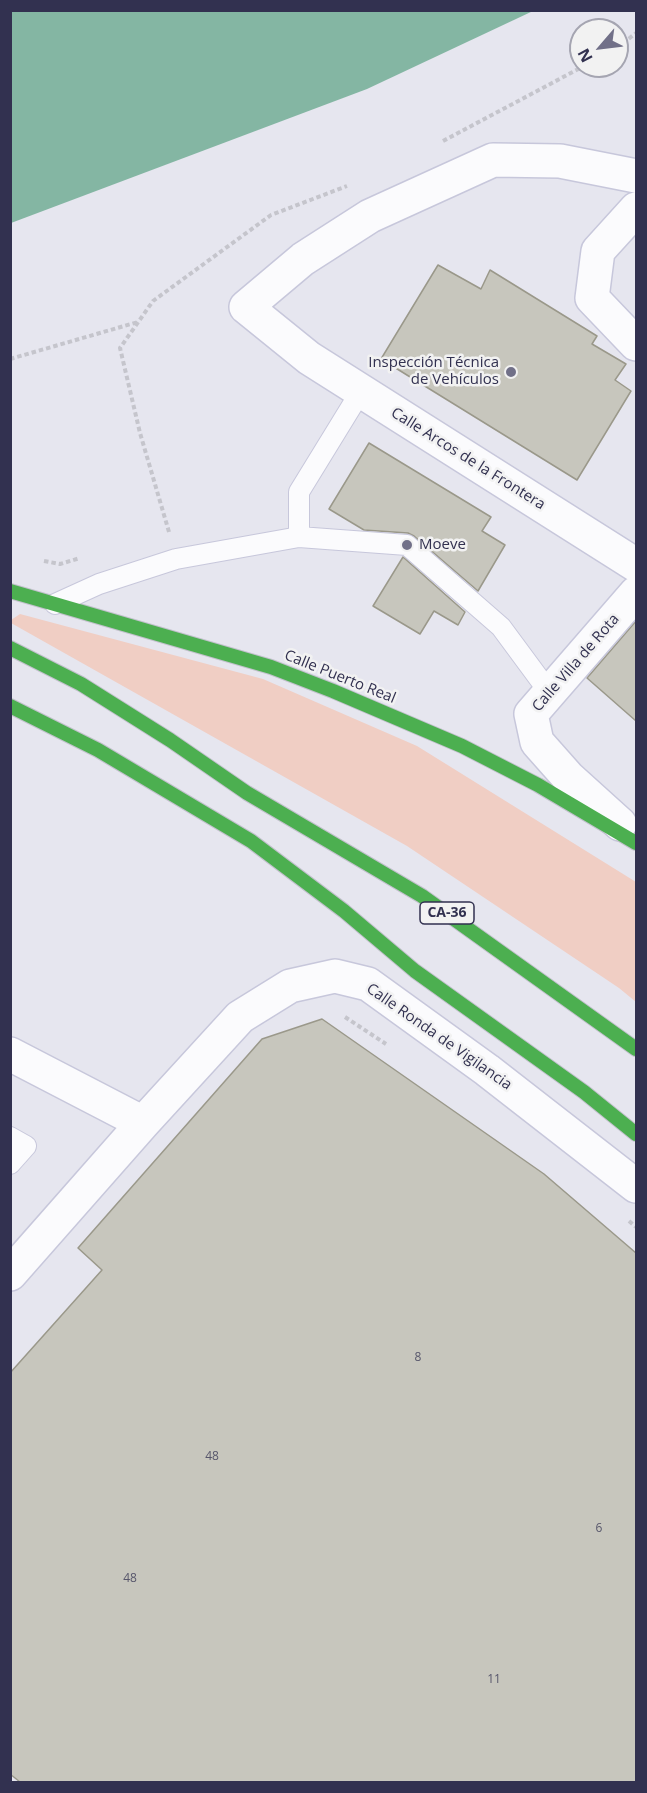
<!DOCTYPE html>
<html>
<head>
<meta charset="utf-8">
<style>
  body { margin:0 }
  #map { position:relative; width:647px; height:1793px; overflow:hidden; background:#e6e6ef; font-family:"Open Sans",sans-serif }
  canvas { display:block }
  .frame { position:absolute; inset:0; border:12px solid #323150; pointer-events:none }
  .north { position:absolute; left:569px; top:18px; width:60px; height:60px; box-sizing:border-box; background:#f2f2f2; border:2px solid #a5a5b1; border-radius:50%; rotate:242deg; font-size:16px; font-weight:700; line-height:24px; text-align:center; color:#323150 }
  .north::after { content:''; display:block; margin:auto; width:21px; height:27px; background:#717088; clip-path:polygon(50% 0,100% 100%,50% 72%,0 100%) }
</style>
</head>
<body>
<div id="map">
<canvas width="647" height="1793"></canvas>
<div class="frame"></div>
<div class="north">N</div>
</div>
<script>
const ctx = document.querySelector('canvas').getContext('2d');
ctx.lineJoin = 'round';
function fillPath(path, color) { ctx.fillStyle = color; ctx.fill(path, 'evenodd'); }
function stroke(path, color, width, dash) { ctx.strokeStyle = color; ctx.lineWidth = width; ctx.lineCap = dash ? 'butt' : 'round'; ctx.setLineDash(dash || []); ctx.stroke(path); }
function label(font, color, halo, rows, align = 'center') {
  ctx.font = font + ' "Open Sans",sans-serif'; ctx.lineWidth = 5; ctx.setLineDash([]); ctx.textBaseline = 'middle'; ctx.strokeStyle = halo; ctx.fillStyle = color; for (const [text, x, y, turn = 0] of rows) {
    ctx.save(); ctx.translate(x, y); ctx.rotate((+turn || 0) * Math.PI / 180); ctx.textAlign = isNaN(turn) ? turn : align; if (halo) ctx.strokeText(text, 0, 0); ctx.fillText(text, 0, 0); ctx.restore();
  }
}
const green = new Path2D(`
  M 20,614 L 263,679 L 417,746 L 636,882 L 636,1002 L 619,988 L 407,846 L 11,623 L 11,620 Z`);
const water = new Path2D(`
  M 11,10 L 533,10 L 533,11 L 367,89 L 11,223 Z`);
const building = new Path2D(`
  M 438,265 L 481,289 L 490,270 L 597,336 L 592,344 L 626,364 L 615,380 L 631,391 L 577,480 L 381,359 Z
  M 369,443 L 491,517 L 482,531 L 505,545 L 478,591 L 414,536 L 408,533 L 364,530 L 329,509 Z
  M 403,557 L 465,612 L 458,625 L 434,611 L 420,634 L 373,606 Z
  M 636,621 L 636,721 L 587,678 Z
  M 322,1019 L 544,1174 L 636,1253 L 636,1782 L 20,1782 L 10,1774 L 10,1373 L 102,1270 L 78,1248 L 262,1039 Z`);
const path = new Path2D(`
  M 617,48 L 636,33
  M 443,141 L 584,66
  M 10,359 L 138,322
  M 169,532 L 140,433 L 120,348 L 153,301 L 271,215 L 347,186
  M 44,561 L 60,564 L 80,558
  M 345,1017 L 386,1044
  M 629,1221 L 636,1227`);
const lane = new Path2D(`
  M 299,537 L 299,492 L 361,391
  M 55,604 L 99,584 L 176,559 L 299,537 L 407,545 L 501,627 L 549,692
  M 10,1137 L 26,1146 L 10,1164`);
const street = new Path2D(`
  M 636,176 L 560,161 L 493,160 L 370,216 L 303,259 L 246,307 L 309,358 L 636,565
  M 636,209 L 598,251 L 592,298 L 636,344
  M 620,824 L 568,777 L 537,742 L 531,714 L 636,593
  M 10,1054 L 143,1123
  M 10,1274 L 143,1123 L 240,1017 L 290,986 L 335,976 L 368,984 L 487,1070 L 636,1186`);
const fast = new Path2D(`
  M 10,591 L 271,667 L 333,691 L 462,746 L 538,785 L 636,843
  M 10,648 L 81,684 L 170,740 L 247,793 L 422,896 L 636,1049
  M 10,706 L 98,750 L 251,841 L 344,911 L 415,971
  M 415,971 L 584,1092 L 636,1134`);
const markers = [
  [511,372,6,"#717088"],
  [407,545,6,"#717088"]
];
const numberNames = [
  ["8",418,1358],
  ["48",212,1457],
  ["6",599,1529],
  ["48",130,1579],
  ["11",494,1680]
];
const shields = [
  [447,913,54]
];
const shieldNames = [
  ["CA-36",447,913]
];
const poiNames = [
  ["Inspección Técnica",499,363],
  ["de Vehículos",499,380],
  ["Moeve",419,545,"left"]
];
const streetNames = [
  ["Calle Arcos de la Frontera",468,459,32],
  ["Calle Villa de Rota",576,663,-49],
  ["Calle Puerto Real",340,677,22],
  ["Calle Ronda de Vigilancia",439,1037,35]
];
fillPath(green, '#f0cec4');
fillPath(water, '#84b6a3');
fillPath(building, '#c7c6bd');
stroke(building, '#9a988a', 1.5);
stroke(lane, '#c7c7db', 22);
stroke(street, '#c7c7db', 36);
stroke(fast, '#c2c1cc', 16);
stroke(path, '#c5c5cc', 4, [4.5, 3]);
stroke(lane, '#fbfbfd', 20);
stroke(street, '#fbfbfd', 33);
stroke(fast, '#4caf50', 14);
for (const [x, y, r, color] of markers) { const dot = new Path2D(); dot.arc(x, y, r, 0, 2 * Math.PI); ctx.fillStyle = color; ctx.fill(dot); stroke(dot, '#f2f2f2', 2); }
label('12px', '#57566b', null, numberNames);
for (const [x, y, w] of shields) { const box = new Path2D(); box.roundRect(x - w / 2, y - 11, w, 22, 4.5); ctx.fillStyle = '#f2f2f2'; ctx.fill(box); stroke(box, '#323150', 1.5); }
label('bold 14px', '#323150', null, shieldNames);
label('15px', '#323150', '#f2f2f2', poiNames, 'right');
label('15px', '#323150', '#f2f2f2', streetNames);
</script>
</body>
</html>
